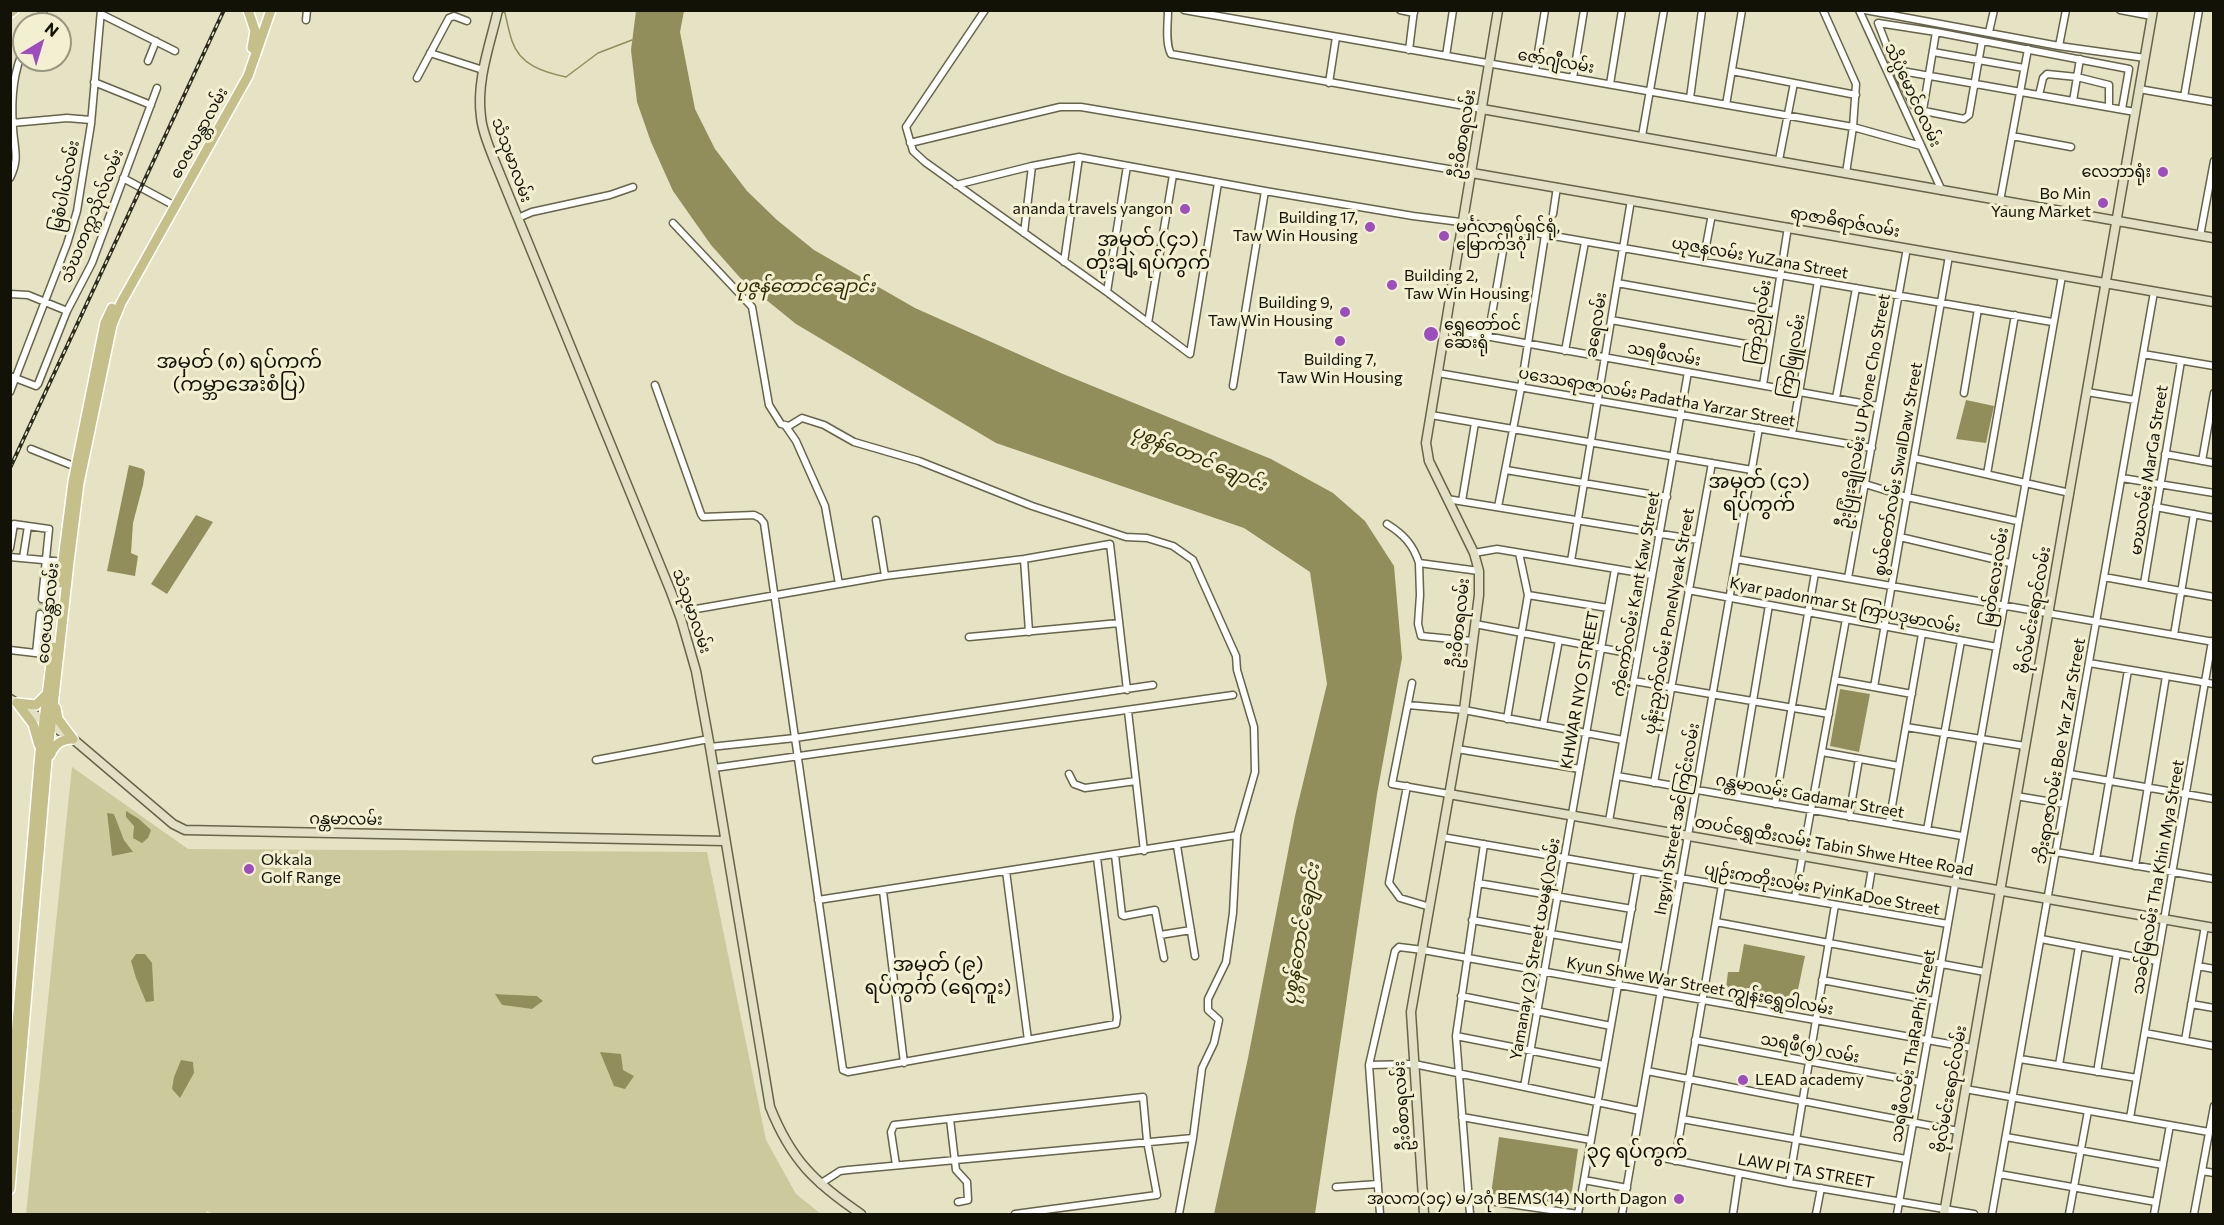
<!DOCTYPE html>
<html>
<head>
<meta charset="utf-8">
<style>
  body { margin:0 }
  #map { position:relative; width:2224px; height:1225px; overflow:hidden; background:#e5e3c4; font-family:Commissioner,sans-serif }
  canvas { display:block }
  .frame { position:absolute; inset:0; border:12px solid #121207; pointer-events:none }
  .north { position:absolute; left:12px; top:12px; width:60px; height:60px; box-sizing:border-box; background:#f2f0d1; border:2px solid #989780; border-radius:50%; rotate:38deg; font-size:16px; font-weight:700; line-height:24px; text-align:center; color:#121207 }
  .north::after { content:''; display:block; margin:auto; width:21px; height:27px; background:#9d4dbe; clip-path:polygon(50% 0,100% 100%,50% 72%,0 100%) }
</style>
</head>
<body>
<div id="map">
<canvas width="2224" height="1225"></canvas>
<div class="frame"></div>
<div class="north">N</div>
</div>
<script>
const ctx = document.querySelector('canvas').getContext('2d');
ctx.lineJoin = 'round';
function fillPath(path, color) { ctx.fillStyle = color; ctx.fill(path, 'evenodd'); }
function stroke(path, color, width, dash) { ctx.strokeStyle = color; ctx.lineWidth = width; ctx.lineCap = dash ? 'butt' : 'round'; ctx.setLineDash(dash || []); ctx.stroke(path); }
function label(font, color, halo, rows, align = 'center') {
  ctx.font = font + ' Commissioner,"Noto Sans Myanmar",sans-serif'; ctx.lineWidth = 6; ctx.setLineDash([]); ctx.textBaseline = 'middle'; ctx.strokeStyle = halo; ctx.fillStyle = color; for (const [text, x, y, turn = 0] of rows) {
    ctx.save(); ctx.translate(x, y); ctx.rotate((+turn || 0) * Math.PI / 180); ctx.textAlign = isNaN(turn) ? turn : align; if (halo) ctx.strokeText(text, 0, 0); ctx.fillText(text, 0, 0); ctx.restore();
  }
}
const green = new Path2D(`
  M 72,767 L 188,849 L 707,852 L 766,1140 L 796,1194 L 821,1214 L 213,1214 L 207,1211 L 205,1214 L 26,1214 ZM 107,814 L 114,814 L 124,840 L 132,853 L 112,855 ZM 496,994 L 537,996 L 543,1001 L 532,1009 L 502,1005 Z`);
const water = new Path2D(`
  M 636,11 L 684,11 L 680,32 L 695,109 L 715,149 L 747,191 L 777,220 L 814,250 L 915,308 L 1063,374 L 1271,459 L 1333,493 L 1365,521 L 1394,566 L 1402,658 L 1377,794 L 1315,1214 L 1214,1214 L 1248,1058 L 1295,816 L 1327,684 L 1310,572 L 1244,528 L 996,443 L 796,324 L 743,281 L 711,245 L 673,191 L 651,142 L 637,102 L 631,50 Z
  M 1966,400 L 1994,406 L 1986,443 L 1956,439 Z
  M 129,465 L 143,469 L 145,472 L 143,485 L 133,523 L 131,553 L 138,556 L 135,576 L 107,571 Z
  M 196,515 L 213,522 L 167,594 L 151,584 Z
  M 1840,689 L 1870,694 L 1859,752 L 1830,746 Z
  M 126,811 L 139,819 L 151,830 L 148,838 L 142,843 L 133,838 L 134,826 L 126,817 Z
  M 107,813 L 114,814 L 124,840 L 133,852 L 112,856 Z
  M 1744,944 L 1805,956 L 1796,999 L 1726,988 L 1728,972 L 1739,972 Z
  M 136,954 L 145,954 L 152,963 L 154,1001 L 146,1002 L 136,978 L 131,961 Z
  M 495,994 L 537,996 L 543,1001 L 532,1009 L 502,1005 Z
  M 600,1052 L 621,1054 L 623,1070 L 634,1076 L 625,1089 L 614,1086 Z
  M 181,1060 L 193,1062 L 194,1073 L 180,1098 L 172,1089 L 174,1077 Z
  M 1499,1137 L 1578,1149 L 1570,1205 L 1491,1194 Z`);
const stream = new Path2D(`
  M 501,11 L 505,13 C 507,22 509,32 512,41 C 520,65 543,72 566,77 L 598,53 L 632,40`);
const streetTunnel = new Path2D(`
  M 40,614 L 42,599`);
const street = new Path2D(`
  M 985,10 L 906,127 L 913,151 L 925,162 L 1107,292 L 1190,354 L 1218,183
  M 1168,10 C 1168,23 1165,43 1171,54 L 1482,109
  M 1184,10 L 1853,127 L 1921,146
  M 1400,10 L 1414,13
  M 1823,10 L 1856,84 L 1853,127 L 1846,173
  M 1859,10 L 1942,191
  M 1865,10 L 2059,46 L 2145,58
  M 2120,10 L 2152,16
  M 101,14 L 175,51
  M 306,20 L 307,10
  M 37,24 L 44,10
  M 1989,32 L 1994,10
  M 1982,41 L 1969,115 L 1964,119 L 1919,110 L 1914,106 L 1896,70 L 1878,23 L 1936,32 L 2129,69 L 2122,109
  M 2059,46 L 2066,10
  M 1409,50 L 1414,10
  M 1933,52 L 2024,68
  M 430,53 L 483,70
  M 1446,56 L 1453,10
  M 148,61 L 156,41
  M 1896,70 L 2135,112
  M 1535,71 L 1545,10
  M 1732,71 L 1856,95
  M 417,78 L 449,18 L 454,16 L 467,21
  M 1573,78 L 1584,10
  M 94,82 L 151,105
  M 1329,83 L 1336,37
  M 1610,84 L 1622,10
  M 2139,89 L 2214,102
  M 2039,95 L 2043,78 L 2047,74 L 2077,77 L 2109,85 L 2109,107
  M 2184,97 L 2199,10
  M 1690,98 L 1702,10
  M 2073,101 L 2080,59
  M 1726,105 L 1742,10
  M 1923,110 L 1936,32
  M 12,123 L 67,118 L 91,120
  M 1642,136 L 1664,10
  M 2012,136 L 2071,147
  M 910,143 L 1060,107 L 1081,107 L 1472,173
  M 1779,160 L 1794,83
  M 10,178 C 20,158 14,149 13,128 C 11,101 12,74 24,49
  M 123,178 L 175,206
  M 956,185 L 1032,166 L 1079,157 L 1265,191 L 1413,216 L 1507,228 L 2052,322
  M 2000,201 L 2028,49
  M 1553,214 L 1557,187
  M 518,218 L 532,212 L 610,195 L 633,187
  M 673,223 L 752,307 L 769,405 L 781,424 L 789,426 L 802,418 L 824,425 L 854,442 L 919,461 L 1032,506 L 1126,537 L 1147,538 L 1173,546 L 1193,560 L 1236,656 L 1237,670 L 1254,727 L 1255,772 L 1237,835 L 1233,913 L 1226,962 L 1208,999 L 1208,1010 L 1219,1020 L 1214,1043 L 1202,1068 L 1193,1138 L 1179,1214
  M 1024,233 L 1032,166
  M 2200,236 L 2214,161
  M 1064,262 L 1079,157
  M 1703,262 L 1712,214
  M 1617,283 L 1774,311
  M 1107,292 L 1127,166
  M 10,294 L 28,295 L 67,311
  M 1611,320 L 1768,348
  M 1148,323 L 1173,175
  M 1446,329 L 1878,406
  M 1488,337 L 1507,228
  M 1565,351 L 1585,242
  M 2143,354 L 2214,366
  M 1438,373 L 1872,448
  M 10,376 L 36,386 L 38,384 L 67,311 L 92,263 L 157,88
  M 655,385 L 701,514 L 703,517 L 754,515 L 760,518 L 764,523 L 843,1070 L 848,1072 L 1116,1024 L 1117,1017 L 1097,858
  M 1763,385 L 1788,227
  M 1233,386 L 1265,191
  M 10,392 L 67,244 L 77,211 L 91,124 L 101,10
  M 2087,392 L 2135,400
  M 1964,393 L 1978,309
  M 1836,398 L 1856,288
  M 1431,415 L 1752,470
  M 785,425 L 796,441 L 825,506 L 839,584
  M 1792,434 L 1818,281
  M 31,449 L 76,467
  M 2165,454 L 2214,463
  M 1914,458 L 2070,493
  M 2202,461 L 2214,393
  M 1506,470 L 1667,497
  M 1987,474 L 2015,315
  M 2122,478 L 2214,493
  M 1865,484 L 1907,497 L 2017,521
  M 1447,499 L 1698,540
  M 1462,501 L 1475,423
  M 1498,507 L 1521,388 L 1545,235
  M 2156,507 L 2214,518
  M 876,520 L 885,576
  M 1387,524 C 1403,534 1413,544 1419,563
  M 1900,537 L 2010,563
  M 10,548 L 14,524 L 49,529 L 42,599
  M 1474,553 L 1497,549 L 1652,575
  M 10,557 L 65,562
  M 23,558 L 28,526
  M 1024,559 L 1029,632
  M 1736,559 L 2214,642
  M 1571,561 L 1631,200
  M 2104,577 L 2214,597
  M 1848,578 L 1907,248
  M 2144,584 L 2181,361
  M 1688,590 L 1997,647
  M 1528,595 L 1608,608
  M 679,612 L 885,576 L 1024,559 L 1110,544 L 1127,690
  M 1475,624 L 1638,655
  M 2174,635 L 2194,514
  M 969,637 L 1119,623
  M 1472,641 L 1421,636 L 1418,624 L 1420,595 L 1419,563 L 1479,571
  M 10,650 L 52,655
  M 36,653 L 40,614
  M 2089,663 L 2214,684
  M 1835,680 L 1912,694
  M 1634,681 L 1829,714
  M 1412,683 L 1392,784 L 1449,794
  M 1874,687 L 1949,256
  M 1408,705 L 1464,710 L 1623,740
  M 1128,711 L 1144,851
  M 1507,719 L 1528,595 L 1519,553
  M 1543,725 L 1559,640
  M 1906,727 L 2025,746
  M 710,747 L 795,738 L 1153,685
  M 1457,749 L 1580,769
  M 1822,752 L 1899,766
  M 596,760 L 709,739
  M 714,768 L 1233,695
  M 1069,774 L 1074,784 L 1085,788 L 1136,781
  M 2070,774 L 2214,799
  M 1617,776 L 1962,836
  M 1654,783 L 1712,463
  M 1407,786 L 1389,883 L 1400,898 L 1430,907
  M 2016,796 L 2064,804
  M 1737,797 L 1769,605
  M 1775,804 L 1815,573
  M 1849,817 L 1859,759
  M 1609,821 L 1688,372
  M 1889,823 L 1922,634
  M 1927,830 L 1961,641
  M 1442,837 L 1948,924
  M 1177,846 L 1195,956
  M 2056,852 L 2214,879
  M 1115,855 L 1122,915 L 1124,916 L 1155,910 L 1164,958
  M 2096,859 L 2128,670
  M 2135,866 L 2166,676
  M 1006,871 L 1028,1040
  M 1478,883 L 1632,909
  M 883,891 L 904,1063
  M 1795,897 L 1846,619
  M 818,900 L 1237,835
  M 1865,910 L 1872,868
  M 1472,920 L 1625,947
  M 1716,922 L 1985,972
  M 1160,935 L 1191,930
  M 2041,939 L 2157,961
  M 2198,966 L 2214,969
  M 1822,980 L 1934,1001
  M 1461,996 L 1611,1026
  M 2191,1004 L 2214,1008
  M 2145,1033 L 2214,1046
  M 1456,1036 L 1604,1065
  M 1695,1040 L 1920,1082
  M 2185,1040 L 2205,926
  M 2020,1059 L 2137,1078
  M 1369,1065 L 1414,1064 L 1640,1111
  M 2059,1065 L 2079,946
  M 1647,1071 L 1958,1131
  M 2097,1072 L 2117,953
  M 1524,1087 L 1615,569
  M 1965,1089 L 2209,1132
  M 1462,1117 L 1591,1140
  M 2130,1118 L 2212,641
  M 950,1119 L 956,1170 L 967,1182 L 968,1200 L 958,1202
  M 1682,1119 L 1906,1159
  M 2006,1137 L 2163,1165
  M 1633,1152 L 1789,1183 L 1974,1214
  M 1675,1161 L 1722,885
  M 896,1165 L 891,1132 L 894,1125 L 1143,1097 L 1147,1141 L 1157,1195 L 1015,1214
  M 2202,1171 L 2214,1173
  M 1999,1174 L 2156,1202
  M 1584,1180 L 1627,1188
  M 1789,1183 L 1835,905
  M 820,1184 L 840,1171 L 848,1170 L 1193,1138
  M 1336,1187 L 1378,1184
  M 1469,1198 L 1578,1214
  M 1380,1214 L 1369,1065 L 1395,951 L 1399,947 L 1423,950 L 1972,1048
  M 1470,1214 L 1456,1036 L 1484,844
  M 1578,1214 L 1638,871
  M 1622,1214 L 1759,428
  M 1733,1214 L 1739,1173
  M 1816,1214 L 1821,1188
  M 1897,1214 L 2062,276
  M 1992,1214 L 2154,292
  M 2069,1214 L 2088,1111
  M 2154,1214 L 2170,1125
  M 2194,1214 L 2214,1106`);
const secondary = new Path2D(`
  M 498,10 C 490,45 476,81 481,117 C 482,130 488,144 493,157 L 671,592 L 681,619 L 696,671 L 710,747 L 770,1107 C 791,1160 815,1183 861,1214
  M 1482,109 L 2214,238
  M 1472,173 L 2214,302
  M 10,699 L 73,739 L 173,824 L 185,830 L 725,841
  M 1449,794 L 2214,928
  M 1424,1214 L 1411,1012 L 1464,710 L 1479,595 L 1479,571 L 1474,553 L 1429,461 L 1426,443 L 1498,10
  M 1944,1214 L 2153,10`);
const primary = new Path2D(`
  M 248,10 L 255,31 L 252,48
  M 10,13 L 14,10
  M 60,583 L 73,482 L 105,323 L 112,308
  M 17,703 L 33,724 L 39,745
  M 17,703 L 36,705 L 46,695
  M 56,708 L 58,719 L 73,739
  M 50,755 C 55,744 61,739 73,739
  M 10,1106 L 40,753 L 53,647
  M 10,1189 L 47,760 L 69,562 L 79,483 L 112,325 L 121,303 L 248,76 L 271,10`);
const rail = new Path2D(`
  M 10,468 L 224,10`);
const markers = [
  [2163,172,6,"#9d4dbe"],
  [2103,203,6,"#9d4dbe"],
  [1185,209,6,"#9d4dbe"],
  [1370,227,6,"#9d4dbe"],
  [1444,236,6,"#9d4dbe"],
  [1392,285,6,"#9d4dbe"],
  [1345,312,6,"#9d4dbe"],
  [1431,334,8,"#9d4dbe"],
  [1340,341,6,"#9d4dbe"],
  [249,869,6,"#9d4dbe"],
  [1743,1080,6,"#9d4dbe"],
  [1679,1199,6,"#9d4dbe"]
];
const streetNames = [
  ["ဇော်ဂျီလမ်း",1556,61,10],
  ["သိပ္ပံမောင်ဝလမ်း",1913,95,65],
  ["ဝေဇယန္တာလမ်း",199,133,-61],
  ["ဦးဝိစာရလမ်း",1463,134,-81],
  ["သံသုမာလမ်း",512,160,70],
  ["မြစံပါယ်လမ်း",65,186,-79],
  ["သံဃတက္ကသိုလ်လမ်း",92,216,-68],
  ["ရာဇာဓိရာဇ်လမ်း",1845,222,10],
  ["ယုဇနလမ်း YuZana Street",1760,258,10],
  ["ကြာညိုလမ်း",1759,322,-81],
  ["ခရေလမ်း",1596,325,-81],
  ["သရဖီလမ်း",1664,354,10],
  ["ကြာဖြူလမ်း",1792,356,-80],
  ["ပဒေသရာဇာလမ်း Padatha Yarzar Street",1657,397,10],
  ["ဦးပြုံးချိုလမ်း U Pyone Cho Street",1864,411,-80],
  ["စွယ်တော်လမ်း SwalDaw Street",1898,469,-80],
  ["မာဃလမ်း MarGa Street",2149,470,-81],
  ["မြတ်လေးလမ်း",1995,577,-81],
  ["ကံ့ကော်လမ်း Kant Kaw Street",1636,594,-80],
  ["Kyar padonmar St ကြာပဒုမာလမ်း",1845,605,11],
  ["ဗိုလ်မင်းရောင်လမ်း",2034,610,-80],
  ["သံသုမာလမ်း",692,611,71],
  ["ဝေဇယန္တာလမ်း",48,613,-84],
  ["ပုန်းညှက်လမ်း PoneNyeak Street",1669,621,-80],
  ["ဦးဝိစာရလမ်း",1459,623,-84],
  ["KHWAR NYO STREET",1580,690,-80],
  ["ဘိုးရာဇာလမ်း Boe Yar Zar Street",2060,751,-80],
  ["ဂန္တမာလမ်း Gadamar Street",1810,796,10],
  ["ဂန္တမာလမ်း",346,819,1],
  ["Ingyin Street အင်ကြင်းလမ်း",1677,819,-80],
  ["တပင်ရွှေထီးလမ်း Tabin Shwe Htee Road",1834,846,10],
  ["သခင်မြလမ်း Tha Khin Mya Street",2158,877,-80],
  ["ပျဉ်းကတိုးလမ်း PyinKaDoe Street",1822,889,10],
  ["Yamanay (2) Street ယမန()လမ်း",1535,949,-80],
  ["Kyun Shwe War Street ကျွန်းရွှေဝါလမ်း",1700,986,10],
  ["သရဖီလမ်း ThaRaPhi Street",1913,1046,-80],
  ["သရဖီ(၅) လမ်း",1810,1048,11],
  ["ဗိုလ်မင်းရောင်လမ်း",1950,1089,-80],
  ["ဦးဝိစာရလမ်း",1402,1106,-94],
  ["LAW PI TA STREET",1806,1171,10]
];
const poiNames = [
  ["လေဘာရုံး",2151,172],
  ["Bo Min",2091,194],
  ["Yaung Market",2091,212],
  ["ananda travels yangon",1173,209],
  ["Building 17,",1358,218],
  ["Taw Win Housing",1358,236],
  ["မင်္ဂလာရုပ်ရှင်ရုံ,",1456,227,"left"],
  ["မြောက်ဒဂုံ",1456,245,"left"],
  ["Building 2,",1404,276,"left"],
  ["Taw Win Housing",1404,294,"left"],
  ["Building 9,",1333,303],
  ["Taw Win Housing",1333,321],
  ["ရွှေတော်ဝင်",1444,325,"left"],
  ["ဆေးရုံ",1444,343,"left"],
  ["Building 7,",1340,360,"center"],
  ["Taw Win Housing",1340,378,"center"],
  ["Okkala",261,860,"left"],
  ["Golf Range",261,878,"left"],
  ["LEAD academy",1755,1080,"left"],
  ["အလက(၁၄) မ/ဒဂုံ BEMS(14) North Dagon",1667,1199]
];
const waterNames = [
  ["ပုဇွန်တောင်ချောင်း",805,286],
  ["ပုစွန်တောင် ချောင်း",1199,458,23],
  ["ပုစွန်တောင် ချောင်း",1301,934,-80]
];
const quarterNames = [
  ["အမှတ် (၄၁)",1148,239],
  ["တိုးချဲ့ရပ်ကွက်",1148,262],
  ["အမှတ် (၈) ရပ်ကွက်",239,361],
  ["(ကမ္ဘာအေးစံပြ)",239,384],
  ["အမှတ် (၄၁)",1759,481],
  ["ရပ်ကွက်",1759,504],
  ["အမှတ် (၉)",938,964],
  ["ရပ်ကွက် (ရေကူး)",938,987],
  ["၃၄ ရပ်ကွက်",1637,1151]
];
fillPath(green, '#ccc99c');
fillPath(water, '#928e5b');
stroke(stream, '#928e5b', 1.5);
stroke(streetTunnel, '#c5c4a8', 6, [6, 3]);
stroke(street, '#666449', 9);
stroke(secondary, '#666449', 11);
stroke(primary, '#fff', 12);
stroke(street, '#fff', 6);
stroke(secondary, '#e2e0c4', 8);
stroke(primary, '#c5c089', 9);
stroke(rail, '#2c2c1e', 4);
stroke(rail, '#f2f0d1', 1.5, [4.5]);
for (const [x, y, r, color] of markers) { const dot = new Path2D(); dot.arc(x, y, r, 0, 2 * Math.PI); ctx.fillStyle = color; ctx.fill(dot); stroke(dot, '#f2f0d1', 2); }
label('16px', '#121207', '#f2f0d1', streetNames);
label('16px', '#121207', '#f2f0d1', poiNames, 'right');
label('italic 18px', '#302d01', '#f2f0d1', waterNames);
label('20px', '#121207', '#f2f0d1', quarterNames);
</script>
</body>
</html>
